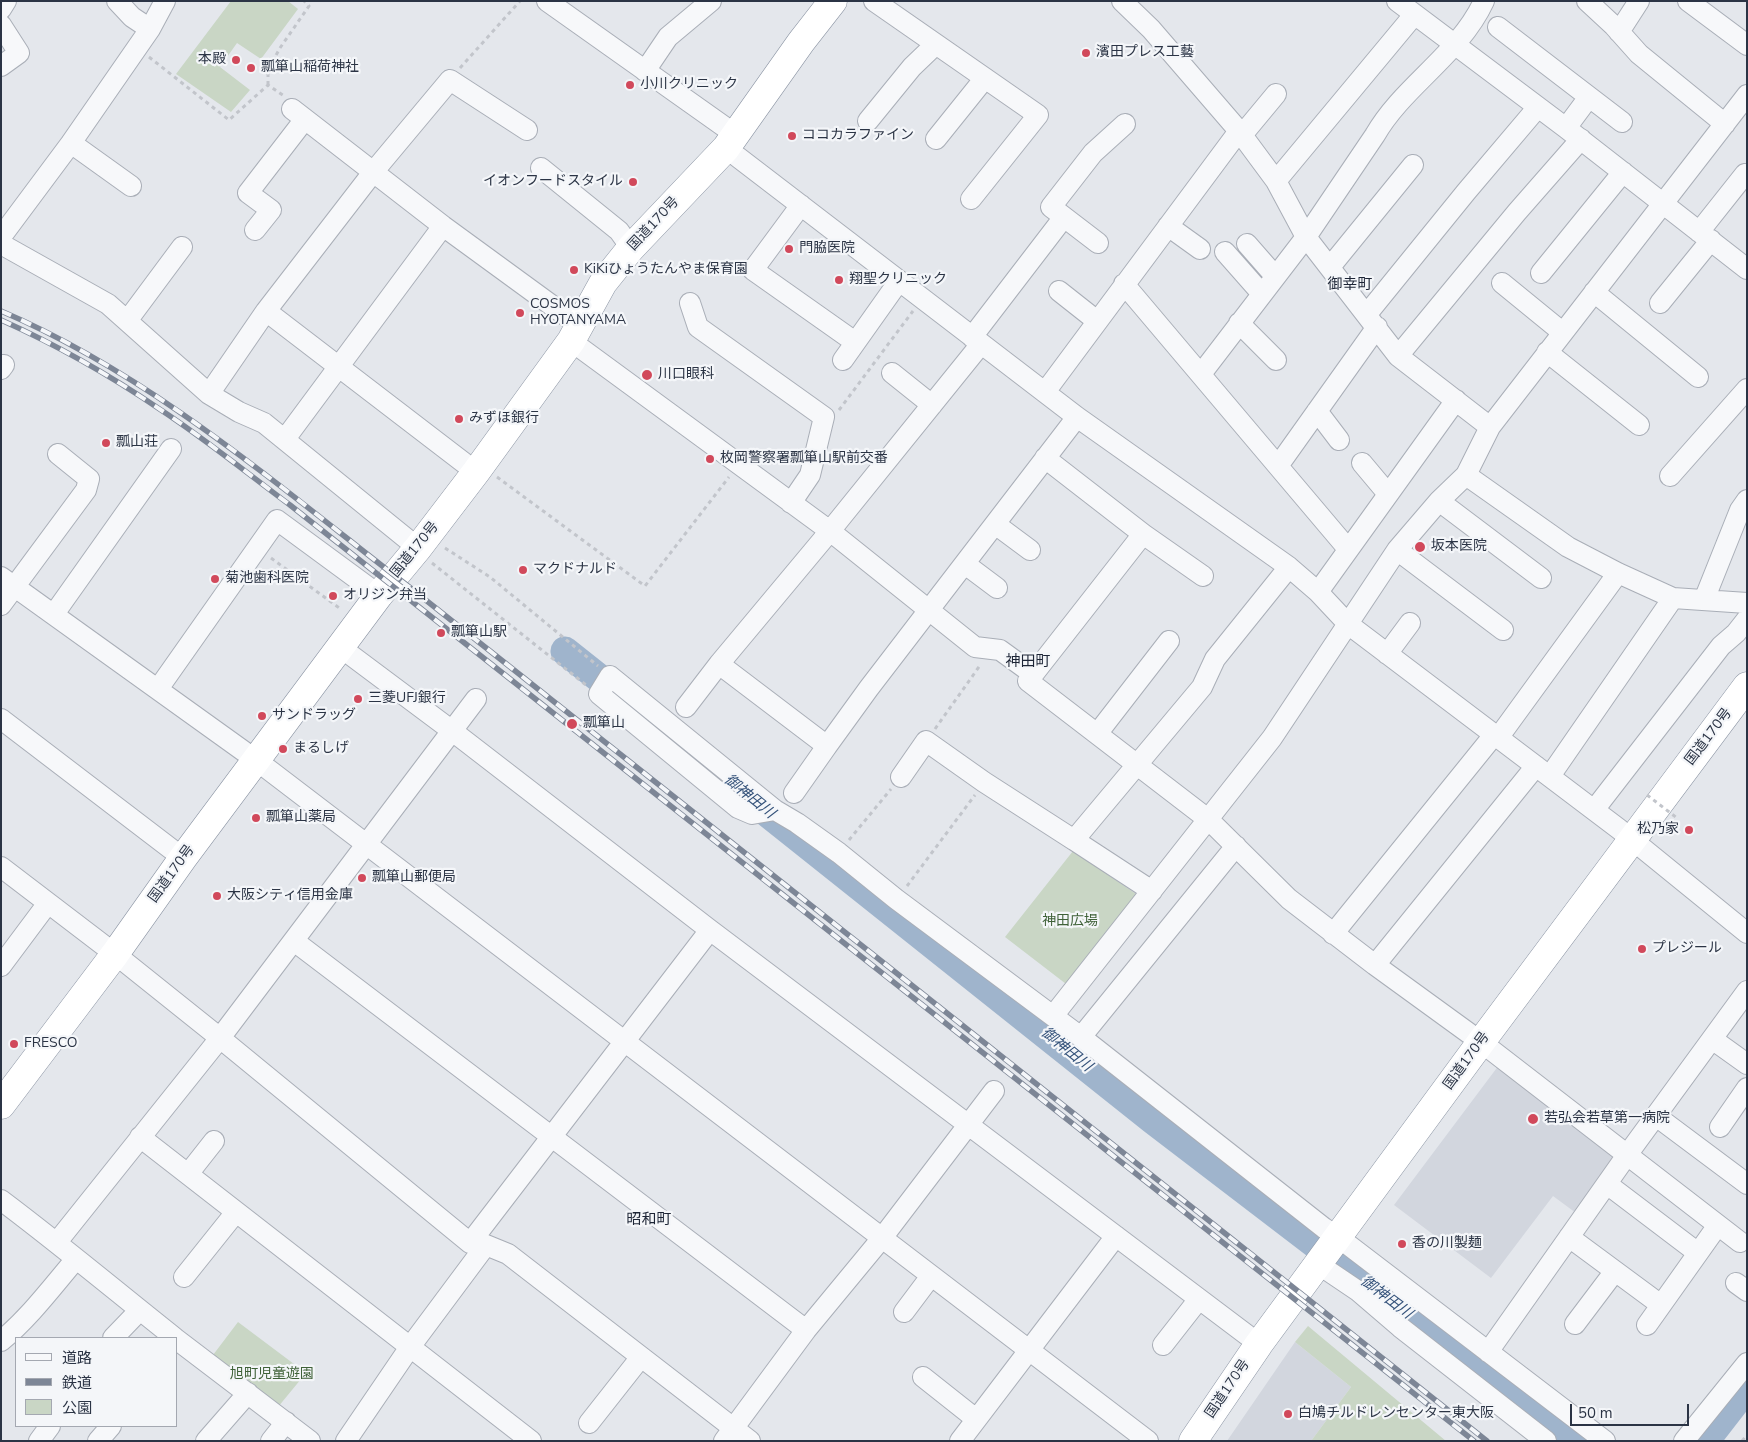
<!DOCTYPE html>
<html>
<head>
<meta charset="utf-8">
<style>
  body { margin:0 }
  #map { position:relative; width:1748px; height:1442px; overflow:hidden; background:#e4e7ec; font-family:"Nunito Sans","Noto Sans JP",sans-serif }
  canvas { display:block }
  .frame { position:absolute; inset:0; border:2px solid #2b3445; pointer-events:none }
  .legend { position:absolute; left:15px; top:1337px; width:162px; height:90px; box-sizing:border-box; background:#f4f6f9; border:1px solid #a4a8b1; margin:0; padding:6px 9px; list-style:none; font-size:15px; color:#2b3445 }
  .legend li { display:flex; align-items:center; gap:10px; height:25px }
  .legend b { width:25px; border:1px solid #a4a8b1 }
  .scale { position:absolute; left:1570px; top:1404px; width:119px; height:22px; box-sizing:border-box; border:2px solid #2b3445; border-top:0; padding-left:6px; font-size:15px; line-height:18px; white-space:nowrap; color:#2b3445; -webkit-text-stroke:4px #f4f6f9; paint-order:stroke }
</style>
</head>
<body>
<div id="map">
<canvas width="1748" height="1442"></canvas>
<div class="frame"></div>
<ul class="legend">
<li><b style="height:6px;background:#f7f8fa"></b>道路</li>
<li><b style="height:6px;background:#7d8696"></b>鉄道</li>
<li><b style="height:14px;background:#c9d6c5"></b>公園</li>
</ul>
<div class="scale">50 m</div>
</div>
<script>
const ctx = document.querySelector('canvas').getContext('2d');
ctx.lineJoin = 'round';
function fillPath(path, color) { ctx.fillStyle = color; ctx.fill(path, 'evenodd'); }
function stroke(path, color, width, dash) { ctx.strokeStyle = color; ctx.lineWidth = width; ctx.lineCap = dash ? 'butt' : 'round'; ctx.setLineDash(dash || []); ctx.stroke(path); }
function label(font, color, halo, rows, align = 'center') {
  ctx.font = font + ' "Nunito Sans","Noto Sans JP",sans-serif'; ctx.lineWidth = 4.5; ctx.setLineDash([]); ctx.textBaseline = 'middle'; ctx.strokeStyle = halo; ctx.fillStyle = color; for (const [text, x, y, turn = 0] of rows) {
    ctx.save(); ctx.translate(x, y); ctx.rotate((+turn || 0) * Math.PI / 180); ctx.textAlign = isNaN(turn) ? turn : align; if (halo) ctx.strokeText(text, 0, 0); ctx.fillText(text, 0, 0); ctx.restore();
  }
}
const built = new Path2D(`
  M 1499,1065 L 1619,1155 L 1576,1213 L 1553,1196 L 1491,1278 L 1394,1205 Z
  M 1295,1342 L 1351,1387 L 1311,1441 L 1227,1441 Z`);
const green = new Path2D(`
  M 231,1 L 288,1 L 298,9 L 261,59 L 237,43 L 220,67 L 250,90 L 231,112 L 176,74 Z
  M 1073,851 L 1142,898 L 1070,987 L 1005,937 Z
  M 238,1322 L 306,1373 L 278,1407 L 213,1355 Z
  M 1308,1326 L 1446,1441 L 1311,1441 L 1351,1387 L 1295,1342 Z`);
const river = new Path2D(`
  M 565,651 L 628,701
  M 760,807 L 1153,1120 L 1573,1441
  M 1705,1441 L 1747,1387`);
const path = new Path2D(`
  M 149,57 L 229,120 L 268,85 L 284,96
  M 460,68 L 520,1
  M 268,85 L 268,70 L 280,48 L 309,6 L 304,1
  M 839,410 L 913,311
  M 497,477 L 645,586 L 729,477
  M 445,548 L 490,577 L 598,666
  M 271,558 L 342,610
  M 432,563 L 586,685
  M 935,729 L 981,664
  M 849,840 L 891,789
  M 907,886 L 975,795
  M 1742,1441 L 1747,1435`);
const minor = new Path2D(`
  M 117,1 L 132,17 L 150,29
  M 547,1 L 736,135
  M 874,1 L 1038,115 L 971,199
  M 1122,1 L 1151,29 L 1239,131 L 1276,181 L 1306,237 L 1398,356 L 1490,427
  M 1397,1 L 1566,128 L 1747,269
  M 1587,1 L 1614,26 L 1639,54 L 1725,124
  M 1688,1 L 1747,45
  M 1,9 L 6,1
  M 1,25 L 19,53 L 1,66
  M 1498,27 L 1622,122
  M 1619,32 L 1639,1
  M 645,71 L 668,37 L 711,1
  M 292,109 L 443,226 L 580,326
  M 868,121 L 912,67 L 936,44
  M 1566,128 L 1589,97
  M 1242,135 L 1276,94
  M 936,139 L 985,78
  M 71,143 L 131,186
  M 726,148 L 1077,417 L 1289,567 L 1318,592 L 1348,624 L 1619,829 L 1747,933
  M 541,168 L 619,231 L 631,248
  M 1276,181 L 1414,15
  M 801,205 L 753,270 L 855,342
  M 1168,226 L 1200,249
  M 255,230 L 271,210 L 248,193 L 305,119
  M 1699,232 L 1745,174
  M 1,237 L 71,143 L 150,29 L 165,1
  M 1098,243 L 1051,207 L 1093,153 L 1125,124
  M 1,244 L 108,304 L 209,394 L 239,412 L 264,423 L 418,548
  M 1247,244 L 1275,276
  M 1225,252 L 1262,294
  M 1330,267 L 1413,165
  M 1541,273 L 1623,172
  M 1502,283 L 1562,332
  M 1124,284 L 1348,549
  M 1059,291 L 1097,321
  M 1594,292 L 1698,377
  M 690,303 L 698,327 L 824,417 L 810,475 L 791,503
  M 1660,303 L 1711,240
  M 266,311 L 476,472
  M 1367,314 L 1466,192 L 1538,107
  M 127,321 L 182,247
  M 1239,323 L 1276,360
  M 972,337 L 1064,217
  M 571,341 L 830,531 L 975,647 L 1000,650 L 1033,674
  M 1547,352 L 1639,425
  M 1398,356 L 1517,212 L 1581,139
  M 843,360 L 899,281
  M 1,369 L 4,365
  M 892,373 L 932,405
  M 1201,374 L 1306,237 L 1375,135 C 1403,86 1459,55 1484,1
  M 1045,392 L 1239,131
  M 209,394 L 266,311 L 374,171 L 450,80 L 527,130
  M 1317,411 L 1339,440
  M 285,439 L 443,226
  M 1045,458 L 1143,534 L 1028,681 L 1209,820 L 1289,899 L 1375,965 L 1481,1042 L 1740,1242
  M 1362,463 L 1388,494
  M 1278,466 L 1377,327
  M 1466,475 L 1568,547 L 1618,573 L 1673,598 L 1747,603
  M 1670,476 L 1747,389
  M 1439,501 L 1541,578
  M 995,524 L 1030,550
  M 1143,534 L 1203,576
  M 1397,550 L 1503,630
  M 965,564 L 997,588
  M 1,577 L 256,760 L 1148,1441
  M 1318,592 L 1456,400
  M 1704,600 L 1740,510 L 1747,500
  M 1,605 L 86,490 L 89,479 L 58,454
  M 54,614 L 171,449
  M 340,647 L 451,730 L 710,930 L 1259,1344
  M 1387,654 L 1410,623
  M 719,664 L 827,746 L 869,688 L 1077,417
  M 158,689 L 277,520 L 379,595
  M 686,707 L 719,664 L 830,531 L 981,344
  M 1,719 L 183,858
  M 1097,734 L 1169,641
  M 1498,738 L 1618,573
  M 1550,776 L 1673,598
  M 901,777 L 926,741 L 984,782 L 1074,840 L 1202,687 L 1215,659 L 1289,567
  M 794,793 L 827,746
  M 775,810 L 752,814 L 738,808 L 599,694 L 610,676 L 775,810 L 797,823 L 839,853 L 896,899 L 1081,1037 L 1324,1228 L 1338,1237 L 1605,1441
  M 1594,810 L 1721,646 L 1736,633 L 1747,619
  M 1074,840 L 1152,891
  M 1,867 L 115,954 L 220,1038 L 476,699
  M 1333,934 L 1494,735
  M 294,941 L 806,1330
  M 1375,965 L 1536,766
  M 1,966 L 48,903
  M 1053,1016 L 1272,738 L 1397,550 L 1439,501 L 1466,475 L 1490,427 L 1747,95
  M 1081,1037 L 1236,846
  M 1712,1039 L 1747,1064
  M 1656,1116 L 1747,1184
  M 1720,1127 L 1747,1088
  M 140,1137 L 531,1441
  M 188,1174 L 214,1141
  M 1607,1184 L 1698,1253
  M 1,1200 C 61,1245 117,1292 175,1338
  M 1569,1237 L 1661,1305
  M 57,1242 L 220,1038 L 470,1243 L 486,1245 L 508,1254 L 750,1441
  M 470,1243 L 710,930
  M 1318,1264 L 1358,1291 L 1400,1327 L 1546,1441
  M 184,1277 L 236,1212
  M 1736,1283 L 1747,1291
  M 904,1312 L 931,1276
  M 1575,1324 L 1615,1271
  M 1647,1325 L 1718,1225
  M 113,1338 L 140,1310
  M 176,1339 L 310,1441
  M 1,1341 C 30,1317 52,1287 76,1259
  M 1163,1345 L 1199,1299
  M 1488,1352 L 1627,1155 L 1747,991
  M 923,1377 L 976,1419
  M 589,1423 L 641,1357
  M 39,1441 L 50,1426
  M 98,1441 L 111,1426
  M 206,1441 L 248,1393
  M 271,1441 L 286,1422
  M 346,1441 L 410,1347 L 486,1245
  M 724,1441 L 806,1330 L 882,1238 L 994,1091
  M 960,1441 L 1116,1236
  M 1684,1441 L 1747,1363`);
const highway = new Path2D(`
  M 1,1105 L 115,954 L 183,858 L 379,595 L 418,548 L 476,472 L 571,341 L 603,283 L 631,248 L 726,148 L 801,42 L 833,1
  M 1193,1441 L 1259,1344 L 1481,1042 L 1747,686`);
const rail = new Path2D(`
  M 1,311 C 151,375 280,487 408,586 L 1487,1441
  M 1,320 C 57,345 111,376 161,410 C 205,439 247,473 290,505 L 1474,1441`);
const pathBridge = new Path2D(`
  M 1647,795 L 1677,818`);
const markers = [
  [1086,53,5,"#d1495b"],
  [236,60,5,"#d1495b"],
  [251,68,5,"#d1495b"],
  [630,85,5,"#d1495b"],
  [792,136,5,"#d1495b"],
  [633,182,5,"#d1495b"],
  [789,249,5,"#d1495b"],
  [574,270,5,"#d1495b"],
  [839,280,5,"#d1495b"],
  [520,313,5,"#d1495b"],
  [647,375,6,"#d1495b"],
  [459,419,5,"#d1495b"],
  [106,443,5,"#d1495b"],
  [710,459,5,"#d1495b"],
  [1420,547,6,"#d1495b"],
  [523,570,5,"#d1495b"],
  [215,579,5,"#d1495b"],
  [333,596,5,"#d1495b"],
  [441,633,5,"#d1495b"],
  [358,699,5,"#d1495b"],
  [262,716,5,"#d1495b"],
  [572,724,6,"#d1495b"],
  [283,749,5,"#d1495b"],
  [256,818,5,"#d1495b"],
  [1689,830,5,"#d1495b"],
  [362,878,5,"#d1495b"],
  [217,896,5,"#d1495b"],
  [1642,949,5,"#d1495b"],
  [14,1044,5,"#d1495b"],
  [1533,1119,6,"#d1495b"],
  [1402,1244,5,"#d1495b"],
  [1288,1414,5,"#d1495b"]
];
const poiNames = [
  ["濱田プレス工藝",1096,53],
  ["本殿",226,60,"right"],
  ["瓢箪山稲荷神社",261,68],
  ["小川クリニック",640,85],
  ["ココカラファイン",802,136],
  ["イオンフードスタイル",623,182,"right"],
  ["門脇医院",799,249],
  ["KiKiひょうたんやま保育園",584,270],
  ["翔聖クリニック",849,280],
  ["COSMOS",530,305],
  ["HYOTANYAMA",530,321],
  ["川口眼科",658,375],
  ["みずほ銀行",469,419],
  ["瓢山荘",116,443],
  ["枚岡警察署瓢箪山駅前交番",720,459],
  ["坂本医院",1431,547],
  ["マクドナルド",533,570],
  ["菊池歯科医院",225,579],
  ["オリジン弁当",343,596],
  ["瓢箪山駅",451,633],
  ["三菱UFJ銀行",368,699],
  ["サンドラッグ",272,716],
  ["瓢箪山",583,724],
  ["まるしげ",293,749],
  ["瓢箪山薬局",266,818],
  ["松乃家",1679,830,"right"],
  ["瓢箪山郵便局",372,878],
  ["大阪シティ信用金庫",227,896],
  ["プレジール",1652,949],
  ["FRESCO",24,1044],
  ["若弘会若草第一病院",1544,1119],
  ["香の川製麺",1412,1244],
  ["白鳩チルドレンセンター東大阪",1298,1414]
];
const streetNames = [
  ["国道170号",654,224,-47],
  ["国道170号",415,550,-51],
  ["国道170号",1709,737,-53],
  ["国道170号",172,874,-54],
  ["国道170号",1467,1061,-54],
  ["国道170号",1228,1389,-56]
];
const parkNames = [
  ["神田広場",1070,922],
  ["旭町児童遊園",272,1375]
];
const neighbourhoodNames = [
  ["御幸町",1350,285],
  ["神田町",1028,662],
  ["昭和町",649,1220]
];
const waterNames = [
  ["御神田川",749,797,39],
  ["御神田川",1066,1050,39],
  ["御神田川",1386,1298,37]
];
fillPath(built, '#d2d6de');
fillPath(green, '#c9d6c5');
stroke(river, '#9fb4cc', 29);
stroke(minor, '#a9aeb7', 22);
stroke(highway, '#8b94a3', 29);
stroke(path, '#c2c5cb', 3, [4, 4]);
stroke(minor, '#f7f8fa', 20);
stroke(highway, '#fff', 28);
stroke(rail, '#7d8696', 5.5);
stroke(rail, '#f4f6f9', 4, [11]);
stroke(pathBridge, '#c2c5cb', 3, [4, 4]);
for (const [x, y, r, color] of markers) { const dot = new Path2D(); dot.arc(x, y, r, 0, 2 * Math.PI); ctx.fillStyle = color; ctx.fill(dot); stroke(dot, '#f4f6f9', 2); }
label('14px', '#2b3445', '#f4f6f9', poiNames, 'left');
label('14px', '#2b3445', '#f4f6f9', streetNames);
label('14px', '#3f6138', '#f4f6f9', parkNames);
label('15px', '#1d2536', '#f4f6f9', neighbourhoodNames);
label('italic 15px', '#34527a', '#f4f6f9', waterNames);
</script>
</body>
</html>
